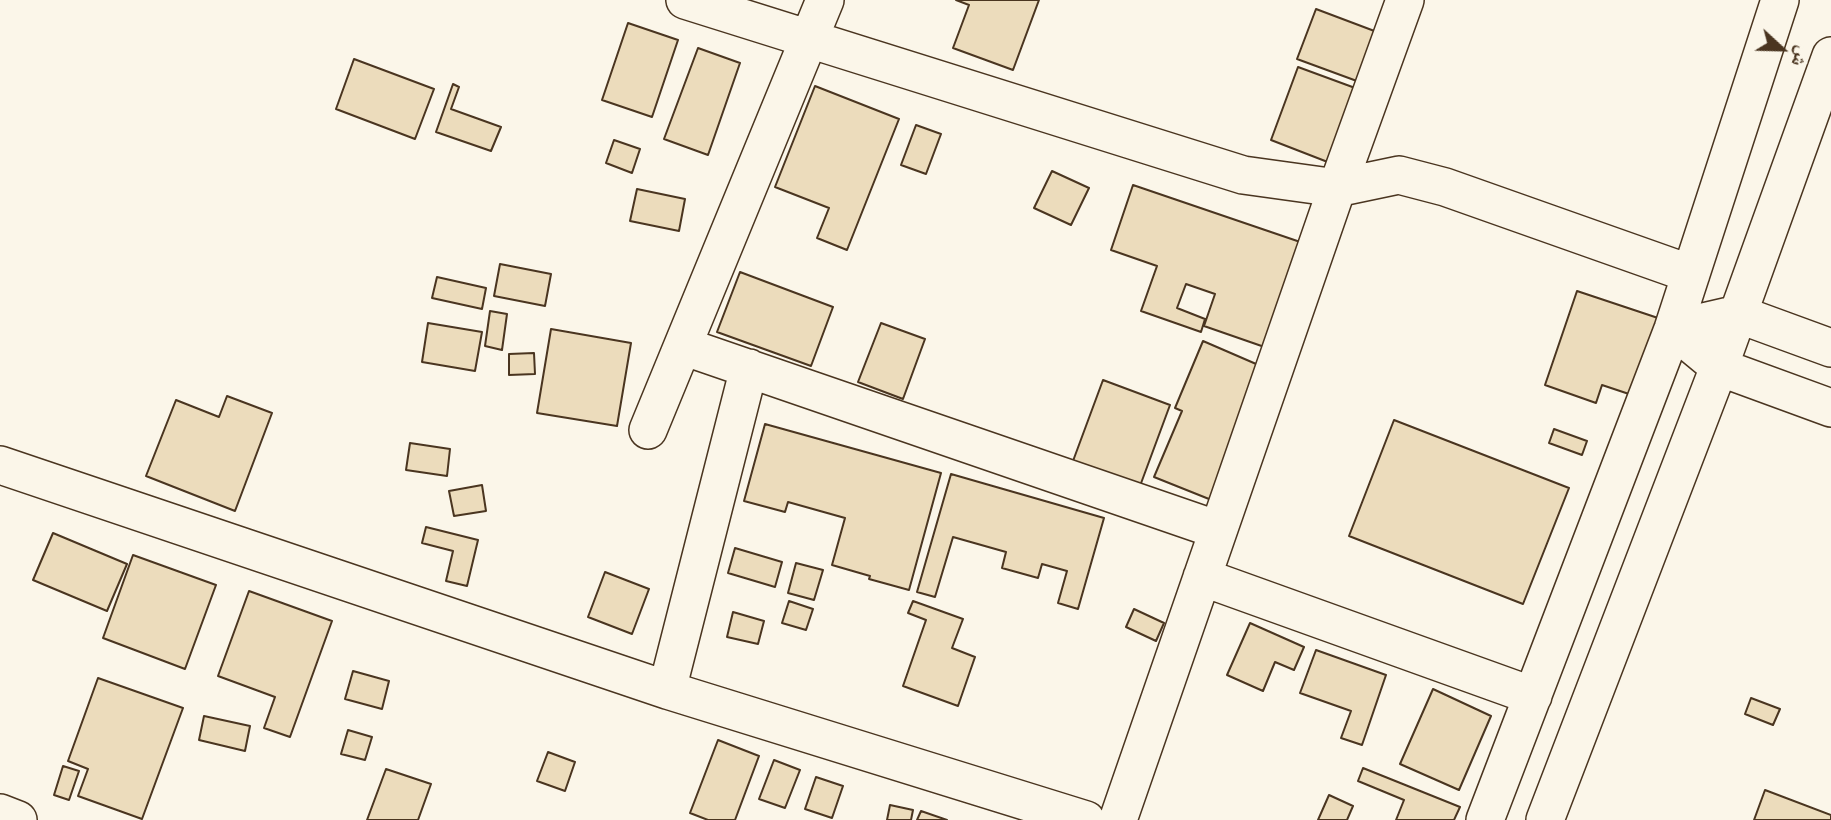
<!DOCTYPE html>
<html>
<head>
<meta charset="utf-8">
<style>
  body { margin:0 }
  #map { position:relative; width:1831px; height:820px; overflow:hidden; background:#fbf6e9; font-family:"Archivo Narrow","Noto Naskh Arabic",sans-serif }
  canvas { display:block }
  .north { position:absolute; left:1747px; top:14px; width:70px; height:70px; -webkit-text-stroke:5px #fbf6e9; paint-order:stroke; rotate:112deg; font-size:19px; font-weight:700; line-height:28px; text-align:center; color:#4a3520 }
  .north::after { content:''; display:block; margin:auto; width:24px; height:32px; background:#4a3520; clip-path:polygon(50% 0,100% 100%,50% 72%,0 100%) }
</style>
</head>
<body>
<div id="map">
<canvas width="1831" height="820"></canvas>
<div class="north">ش</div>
</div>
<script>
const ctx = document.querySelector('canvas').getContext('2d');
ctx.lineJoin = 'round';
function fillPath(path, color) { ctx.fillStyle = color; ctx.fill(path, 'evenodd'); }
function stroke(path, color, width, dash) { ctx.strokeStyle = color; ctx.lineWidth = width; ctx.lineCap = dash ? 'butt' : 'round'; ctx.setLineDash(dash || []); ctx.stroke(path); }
const building = new Path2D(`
  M 1039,0 L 1013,70 L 953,48 L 969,5 L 956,0 Z
  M 1316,9 L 1385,35 L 1365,84 L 1297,59 Z
  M 628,23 L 678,40 L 652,117 L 602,100 Z
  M 698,48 L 740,63 L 708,155 L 664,139 Z
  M 354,59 L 434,89 L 415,139 L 336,109 Z
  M 1298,67 L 1366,92 L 1338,166 L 1271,140 Z
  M 453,84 L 459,87 L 451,109 L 501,127 L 491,151 L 436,132 Z
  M 815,86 L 899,119 L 847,250 L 817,238 L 829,208 L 775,187 Z
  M 916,125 L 941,134 L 926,174 L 901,165 Z
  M 614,140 L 640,149 L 632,173 L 606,163 Z
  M 1052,171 L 1089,188 L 1071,225 L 1034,208 Z
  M 1133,185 L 1312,246 L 1276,351 L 1204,326 L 1215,294 L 1186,284 L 1177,308 L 1205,319 L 1201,332 L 1141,311 L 1157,266 L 1111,250 Z
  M 637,189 L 685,199 L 679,231 L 630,221 Z
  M 500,264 L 551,274 L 545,306 L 494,296 Z
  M 740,272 L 833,307 L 811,366 L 717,332 Z
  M 437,277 L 486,288 L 482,309 L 432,298 Z
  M 1577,291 L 1661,319 L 1635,396 L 1602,385 L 1596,403 L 1545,385 Z
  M 490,311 L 507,314 L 502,350 L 485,346 Z
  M 428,323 L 482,332 L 475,371 L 422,362 Z
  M 881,323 L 925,339 L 903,399 L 858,382 Z
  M 551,329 L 631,343 L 617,426 L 537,413 Z
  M 1203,341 L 1270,370 L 1214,501 L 1154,477 L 1182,411 L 1175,408 Z
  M 534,353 L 535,374 L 509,375 L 509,354 Z
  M 1103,380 L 1170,405 L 1140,486 L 1073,461 Z
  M 227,396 L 272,413 L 235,511 L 146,476 L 176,400 L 219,417 Z
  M 1394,420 L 1569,488 L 1523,604 L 1349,536 Z
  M 765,424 L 941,473 L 909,590 L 869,579 L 870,576 L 832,565 L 845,518 L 788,502 L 785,512 L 744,501 Z
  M 1554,429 L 1587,441 L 1582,455 L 1549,443 Z
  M 410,443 L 450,449 L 447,476 L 406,470 Z
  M 951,474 L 1104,518 L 1078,609 L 1058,603 L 1067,571 L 1042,564 L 1038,578 L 1002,568 L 1006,552 L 953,537 L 935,597 L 917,592 Z
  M 482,485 L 486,511 L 454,516 L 449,491 Z
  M 426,527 L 478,540 L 467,586 L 446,581 L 453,551 L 422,543 Z
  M 53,533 L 127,564 L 107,611 L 33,580 Z
  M 735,548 L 782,562 L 775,587 L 728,573 Z
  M 133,555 L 216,585 L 185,669 L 103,638 Z
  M 796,563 L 823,570 L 814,600 L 788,593 Z
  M 605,572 L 649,589 L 632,634 L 588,617 Z
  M 249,591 L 332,621 L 290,737 L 264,728 L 275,697 L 218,676 Z
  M 789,601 L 813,609 L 806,630 L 782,623 Z
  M 913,601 L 963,619 L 952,648 L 975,657 L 958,706 L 903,686 L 926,620 L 908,613 Z
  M 1134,609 L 1164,623 L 1156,641 L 1126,627 Z
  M 733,612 L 764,621 L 758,644 L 727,637 Z
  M 1250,623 L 1304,647 L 1294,670 L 1275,662 L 1263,691 L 1227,675 Z
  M 1316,650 L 1386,675 L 1362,745 L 1341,738 L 1351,711 L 1300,693 Z
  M 353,671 L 389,681 L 382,709 L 345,699 Z
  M 98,678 L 183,708 L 142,819 L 78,796 L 88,769 L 68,761 Z
  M 1433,689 L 1491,716 L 1459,790 L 1400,764 Z
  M 1751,698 L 1780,709 L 1773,725 L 1745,714 Z
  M 204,716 L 250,726 L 245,751 L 199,740 Z
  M 348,730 L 372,737 L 365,760 L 341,754 Z
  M 718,740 L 759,756 L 735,820 L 708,820 L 690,813 Z
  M 548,752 L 575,762 L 565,791 L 537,781 Z
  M 774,760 L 800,770 L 785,808 L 759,799 Z
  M 63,766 L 79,771 L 69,800 L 54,795 Z
  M 1363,768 L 1460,807 L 1454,820 L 1396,820 L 1404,800 L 1358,781 Z
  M 386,769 L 431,784 L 418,820 L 367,820 Z
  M 816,777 L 843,786 L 832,818 L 805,809 Z
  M 1765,790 L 1831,815 L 1831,820 L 1754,820 Z
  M 1329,795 L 1353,806 L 1347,820 L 1318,820 Z
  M 890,805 L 913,810 L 911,820 L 887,820 Z
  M 921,811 L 947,820 L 917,820 Z`);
const minor = new Path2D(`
  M 685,0 L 1243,175 L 1337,188 L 1399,175 L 1445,187 L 1691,274
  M 683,346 L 1218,530
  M 1831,348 L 1738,314 L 1673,329 L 1719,367 L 1831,408
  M 648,430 L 825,0
  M 0,465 L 667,690 L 1086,820
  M 1202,577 L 1533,696
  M 667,690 L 749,368
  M 0,813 L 18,820
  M 1118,820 L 1337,188 L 1405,0
  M 1485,820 L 1673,329 L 1780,0
  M 1545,820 L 1719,367 L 1831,56`);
fillPath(building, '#ecdcbc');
stroke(building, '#4a3520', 2);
stroke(minor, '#4a3520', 40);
stroke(minor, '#fbf6e9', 37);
</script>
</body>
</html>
